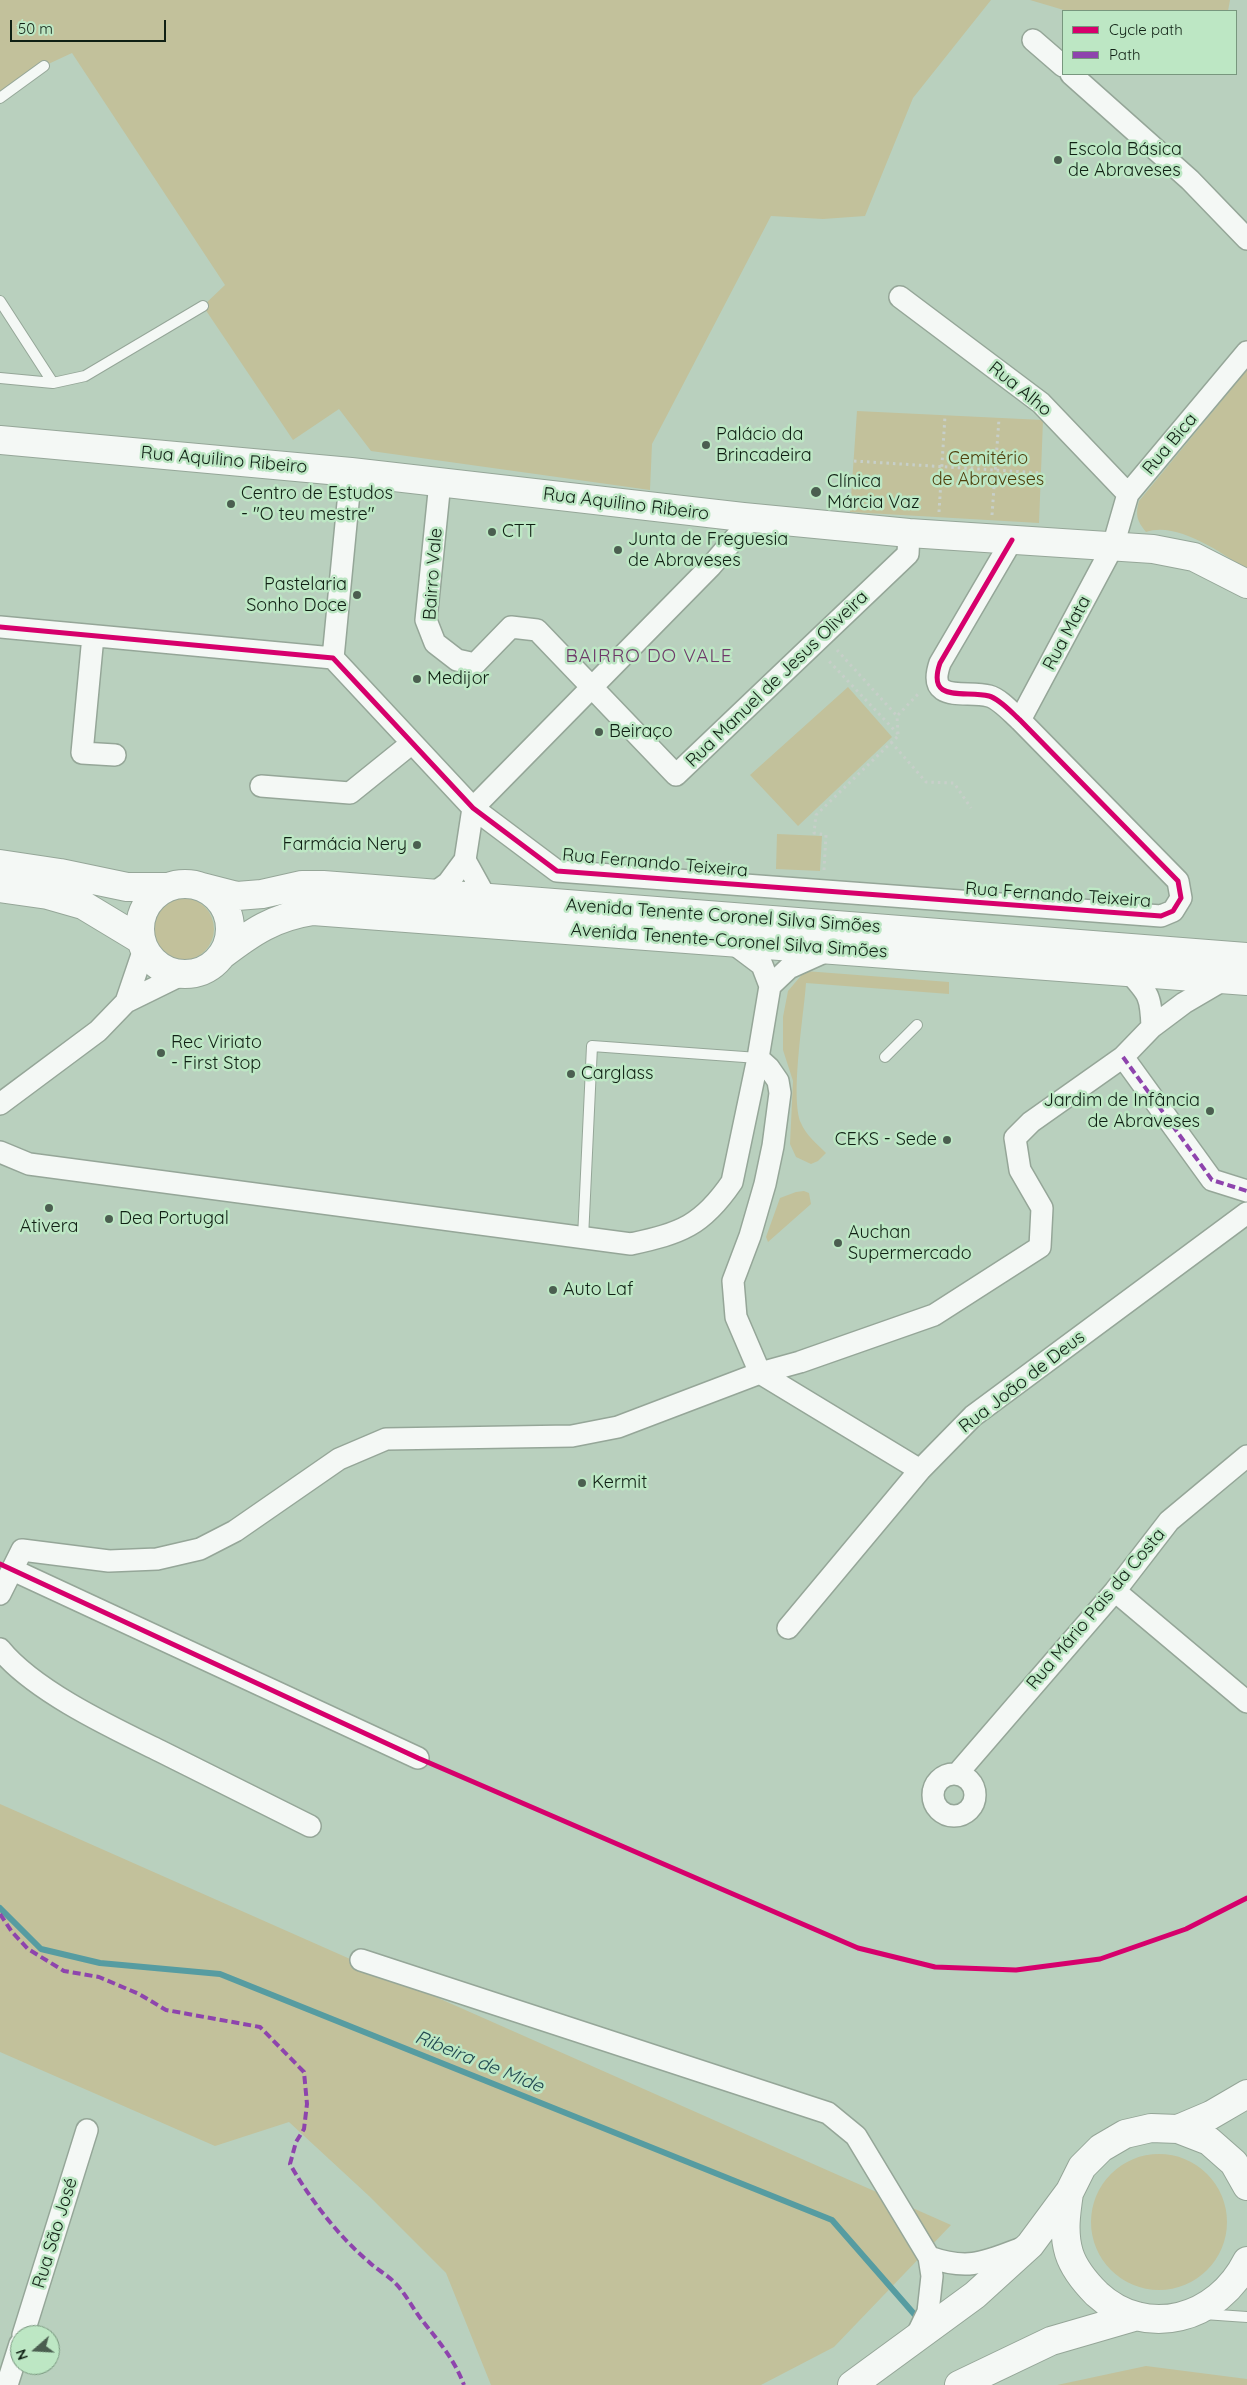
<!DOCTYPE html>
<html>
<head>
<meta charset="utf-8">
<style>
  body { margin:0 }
  #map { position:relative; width:1247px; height:2385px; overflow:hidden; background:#b9d0be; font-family:Quicksand,sans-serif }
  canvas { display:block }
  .legend { position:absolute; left:1062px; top:10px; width:175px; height:65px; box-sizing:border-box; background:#bde7c4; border:1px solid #78977e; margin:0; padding:6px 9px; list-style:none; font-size:15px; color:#102014 }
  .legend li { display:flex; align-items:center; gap:10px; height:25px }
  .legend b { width:25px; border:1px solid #78977e }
  .north { position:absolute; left:10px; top:2325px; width:50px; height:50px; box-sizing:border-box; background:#bde7c4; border:1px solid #78977e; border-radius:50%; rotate:251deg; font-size:14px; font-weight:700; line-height:20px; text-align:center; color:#102014 }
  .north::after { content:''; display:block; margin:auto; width:18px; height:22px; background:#4b5e50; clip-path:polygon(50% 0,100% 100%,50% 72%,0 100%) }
  .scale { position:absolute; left:10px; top:20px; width:156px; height:22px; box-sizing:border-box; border:2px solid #102014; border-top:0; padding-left:6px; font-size:15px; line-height:18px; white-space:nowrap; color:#102014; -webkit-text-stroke:4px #bde7c4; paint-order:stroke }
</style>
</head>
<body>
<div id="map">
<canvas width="1247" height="2385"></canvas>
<ul class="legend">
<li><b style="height:6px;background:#d6006c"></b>Cycle path</li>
<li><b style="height:6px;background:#8e44ad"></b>Path</li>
</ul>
<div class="north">N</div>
<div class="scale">50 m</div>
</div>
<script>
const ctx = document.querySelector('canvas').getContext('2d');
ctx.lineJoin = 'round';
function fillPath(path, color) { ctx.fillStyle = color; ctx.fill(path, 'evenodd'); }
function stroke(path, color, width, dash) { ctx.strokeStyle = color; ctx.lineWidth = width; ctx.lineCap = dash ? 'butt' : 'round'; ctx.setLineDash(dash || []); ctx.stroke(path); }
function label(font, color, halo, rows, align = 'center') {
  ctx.font = font + ' Quicksand,sans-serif'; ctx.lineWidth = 5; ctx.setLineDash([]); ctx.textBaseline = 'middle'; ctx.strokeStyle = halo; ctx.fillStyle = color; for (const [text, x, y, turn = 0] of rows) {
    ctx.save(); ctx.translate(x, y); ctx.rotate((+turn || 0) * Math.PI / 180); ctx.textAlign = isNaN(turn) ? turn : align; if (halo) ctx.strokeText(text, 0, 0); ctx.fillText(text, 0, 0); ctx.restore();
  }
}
const green = new Path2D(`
  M 0,0 L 991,0 L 913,98 L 865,216 L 823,219 L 771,216 L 652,444 L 650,490 L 371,451 L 339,409 L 293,440 L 203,306 L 225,285 L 72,53 L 44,66 L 0,98 Z
  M 1030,0 L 1230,0 L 1228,11 L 1067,11 Z
  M 1247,370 L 1247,570 C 1222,553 1177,521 1146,532 C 1137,521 1135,515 1139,501 Z
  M 857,411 L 1043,420 L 1039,523 L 850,512 Z
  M 848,687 L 892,737 L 798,826 L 750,775 Z
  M 777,834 L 822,836 L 820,871 L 776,869 Z
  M152 929a31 31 0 1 1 62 0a31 31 0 1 1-62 0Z
  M 805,971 L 949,982 L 949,994 L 806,983 C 804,1014 790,1097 801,1123 C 805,1134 817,1144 826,1153 L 818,1161 L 811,1164 L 796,1157 L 790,1144 L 793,1081 L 783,1050 L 783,1017 L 788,991 Z
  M 804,1191 L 809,1193 L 811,1204 L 768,1242 L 766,1237 L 780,1198 L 796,1192 Z
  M 0,1804 L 951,2225 L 834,2347 L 761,2385 L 491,2385 L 446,2273 L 369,2196 L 289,2122 L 215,2146 L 0,2052 Z
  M1091 2222a68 68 0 1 1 136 0a68 68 0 1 1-136 0Z
  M 1146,2366 L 1247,2379 L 1247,2385 L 1057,2385 Z`);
const stream = new Path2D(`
  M 0,1908 L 41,1949 L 100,1963 L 220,1974 L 832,2220 L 915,2315`);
const path = new Path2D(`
  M 854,461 L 1041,473
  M 939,512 L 945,416
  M 992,515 L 999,419
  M 837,650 L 897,716
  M 898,734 L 897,716 L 920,692
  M 891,742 L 926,782 L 954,783 L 971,808
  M 824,870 L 826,835 L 814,833 L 816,815 L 899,735 L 827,659`);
const lane = new Path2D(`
  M 0,98 L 44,66
  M 0,301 L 53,383
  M 0,378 L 53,383 L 85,376 L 203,306
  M 885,1057 L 917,1025
  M 583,1238 L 592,1046 L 758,1058
  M 1204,2314 L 1247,2317`);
const street = new Path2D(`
  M 1033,40 L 1063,66
  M 1071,74 L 1190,180 L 1247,239
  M 900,297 L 1041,403 L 1128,494
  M 440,482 L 426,620 L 435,643 L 457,660 L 475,664 L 511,627 L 537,630 L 676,775 L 908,554 L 909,533
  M 0,627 L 333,658 L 473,808 L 557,871 L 1161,916 L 1173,911 L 1181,898 L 1178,881 L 1020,720 C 1012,713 1000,699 989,696 C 965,690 926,704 940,663 L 1012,540
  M 93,636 L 82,753 L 115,755
  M 333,658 L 351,472
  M 1020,720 L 1113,546 L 1128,494 L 1247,352
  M 261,786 L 350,793 L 412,743
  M 465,860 L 486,898
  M 433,894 L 448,883 L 465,860 L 473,808 L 711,566 L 743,529 L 743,517
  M 730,941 L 762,965 L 770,986 L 758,1058 L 769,1068 L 778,1081 L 780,1093 L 773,1146 L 765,1184 L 750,1236 L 733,1281 L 736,1317 L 760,1373 L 920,1470
  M 1128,971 C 1149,994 1151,996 1152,1027
  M 770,986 L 789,968 L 829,950
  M 126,1002 L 144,949
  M 1123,1057 L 1212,1180 L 1247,1191
  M 0,1104 L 98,1031 L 126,1002 L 183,974
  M 0,1152 L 29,1164 L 631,1244 C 681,1233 702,1226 732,1182 L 758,1058
  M 13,1570 L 418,1758
  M 1115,1591 L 1247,1702
  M 0,1594 L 22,1550 L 109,1561 L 157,1559 L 200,1549 L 235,1531 L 339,1459 L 386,1439 L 572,1436 L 618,1427 L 760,1373 L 800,1362 L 934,1315 L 1040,1247 L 1042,1208 L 1020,1170 L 1015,1138 L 1031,1122 L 1123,1057 L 1152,1027 L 1184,1003 L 1225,979
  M 788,1628 L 920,1470 L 973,1416 L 1247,1213
  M 0,1649 C 34,1691 111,1727 160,1751 C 210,1776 260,1801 310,1826
  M 957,1774 L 1115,1591 L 1169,1521 L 1247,1456
  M933 1795a21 21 0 1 1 42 0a21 21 0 1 1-42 0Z
  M 361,1960 L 828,2113 L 856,2136 L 929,2257 L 932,2276 L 928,2312 L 916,2337
  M 929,2257 C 969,2271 985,2262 1022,2248
  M 23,2335 L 87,2130
  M 7,2385 L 20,2344`);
const secondary = new Path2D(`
  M 0,440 L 351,472 L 743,517 L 909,533 L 1153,549 L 1194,557 L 1247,584`);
const primary = new Path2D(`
  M 0,864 L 60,873 L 127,887 L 168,887
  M140 929a45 45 0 1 1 90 0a45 45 0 1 1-90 0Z
  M 202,887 L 237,896 L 262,894 L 302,885 L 323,885 L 1247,957
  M 0,888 L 48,895 L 83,905 L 141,940
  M 222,955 C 252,932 274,917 313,911 L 1247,981
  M 1178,2129 L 1211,2115 L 1247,2094
  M 1069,2193 C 1066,2213 1063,2233 1069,2253 C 1074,2269 1086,2283 1097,2294 C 1147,2340 1218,2319 1247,2261
  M 852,2385 L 975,2295 L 1030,2245 L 1070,2191 L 1082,2167 L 1101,2148 L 1125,2134 L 1151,2128 L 1178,2129 L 1209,2141 L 1234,2163 L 1247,2186
  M 959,2385 L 1051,2341 L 1137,2316`);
const quiet = new Path2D(`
  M 1123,1057 L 1212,1180 L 1247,1191
  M 0,1914 L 12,1932 L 28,1949 L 64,1971 L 99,1977 L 139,1994 L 166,2010 L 260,2027 L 304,2072 L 307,2104 L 304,2129 L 296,2142 L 290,2164 C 309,2198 339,2237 369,2262 C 376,2269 386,2274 393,2281 C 406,2293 413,2310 425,2324 C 441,2344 455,2361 464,2385`);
const cycleway = new Path2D(`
  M 0,627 L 333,658 L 473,808 L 557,871 L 1161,916 L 1173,911 L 1181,898 L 1178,881 L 1020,720 C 1012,713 1000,699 989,696 C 965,690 926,704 940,663 L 1012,540
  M 0,1564 L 418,1758 L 858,1948 L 935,1967 L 1016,1970 L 1100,1959 L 1186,1929 L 1247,1898`);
const markers = [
  [1058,160,5,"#4b5e50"],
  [706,445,5,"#4b5e50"],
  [816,492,6,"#4b5e50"],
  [231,504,5,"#4b5e50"],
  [492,532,5,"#4b5e50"],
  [618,550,5,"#4b5e50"],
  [357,595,5,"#4b5e50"],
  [417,679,5,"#4b5e50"],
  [599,732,5,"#4b5e50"],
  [417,845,5,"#4b5e50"],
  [161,1053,5,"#4b5e50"],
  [571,1074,5,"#4b5e50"],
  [1210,1111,5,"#4b5e50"],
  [947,1140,5,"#4b5e50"],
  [49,1208,5,"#4b5e50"],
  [109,1219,5,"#4b5e50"],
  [838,1243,5,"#4b5e50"],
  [553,1290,5,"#4b5e50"],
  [582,1483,5,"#4b5e50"]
];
const poiNames = [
  ["Escola Básica",1068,150],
  ["de Abraveses",1068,171],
  ["Palácio da",716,435],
  ["Brincadeira",716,456],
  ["Clínica",827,482],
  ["Márcia Vaz",827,503],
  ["Centro de Estudos",241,494],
  ["- \"O teu mestre\"",241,515],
  ["CTT",502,532],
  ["Junta de Freguesia",628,540],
  ["de Abraveses",628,561],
  ["Pastelaria",347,585,"right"],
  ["Sonho Doce",347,606,"right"],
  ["Medijor",427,679],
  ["Beiraço",609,732],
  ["Farmácia Nery",407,845,"right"],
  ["Rec Viriato",171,1043],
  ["- First Stop",171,1064],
  ["Carglass",581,1074],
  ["Jardim de Infância",1200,1101,"right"],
  ["de Abraveses",1200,1122,"right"],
  ["CEKS - Sede",937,1140,"right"],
  ["Dea Portugal",119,1219],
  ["Ativera",49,1227,"center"],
  ["Auchan",848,1233],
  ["Supermercado",848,1254],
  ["Auto Laf",563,1290],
  ["Kermit",592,1483]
];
const streetNames = [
  ["Rua Alho",1020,389,39],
  ["Rua Bica",1170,444,-50],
  ["Rua Aquilino Ribeiro",224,460,5],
  ["Rua Aquilino Ribeiro",626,504,7],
  ["Bairro Vale",433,574,-86],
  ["Rua Mata",1067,633,-62],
  ["Rua Manuel de Jesus Oliveira",777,679,-44],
  ["Rua Fernando Teixeira",655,863,5],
  ["Rua Fernando Teixeira",1058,895,4],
  ["Avenida Tenente Coronel Silva Simões",723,916,4],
  ["Avenida Tenente-Coronel Silva Simões",729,941,4],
  ["Rua João de Deus",1022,1382,-38],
  ["Rua Mário Pais da Costa",1096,1609,-50],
  ["Rua São José",55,2233,-73]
];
const parkNames = [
  ["Cemitério",988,459],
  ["de Abraveses",988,480]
];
const neighbourhoodNames = [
  ["BAIRRO DO VALE",649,656]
];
const waterNames = [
  ["Ribeira de Mide",479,2062,22]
];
fillPath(green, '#c2c19b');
stroke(stream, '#569ca1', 6);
stroke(lane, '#95a698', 12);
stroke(street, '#95a698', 24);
stroke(secondary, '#95a698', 30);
stroke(primary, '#95a698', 30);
stroke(path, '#c7cfc9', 3, [2.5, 4]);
stroke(lane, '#f4f8f5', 10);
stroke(street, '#f4f8f5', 21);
stroke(secondary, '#f4f8f5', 28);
stroke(primary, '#f4f8f5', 28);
stroke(quiet, '#8e44ad', 4, [8, 4]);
stroke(cycleway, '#d6006c', 5);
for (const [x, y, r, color] of markers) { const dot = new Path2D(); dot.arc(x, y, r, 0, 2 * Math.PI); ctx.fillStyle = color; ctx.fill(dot); stroke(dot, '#bde7c4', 2); }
label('18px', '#102014', '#bde7c4', poiNames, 'left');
label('18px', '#102014', '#bde7c4', streetNames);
label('18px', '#4f3f0c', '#bde7c4', parkNames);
ctx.letterSpacing = '1px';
label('19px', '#6e3969', '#bde7c4', neighbourhoodNames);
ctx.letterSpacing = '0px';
label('italic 19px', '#234a52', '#bde7c4', waterNames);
</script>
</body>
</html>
